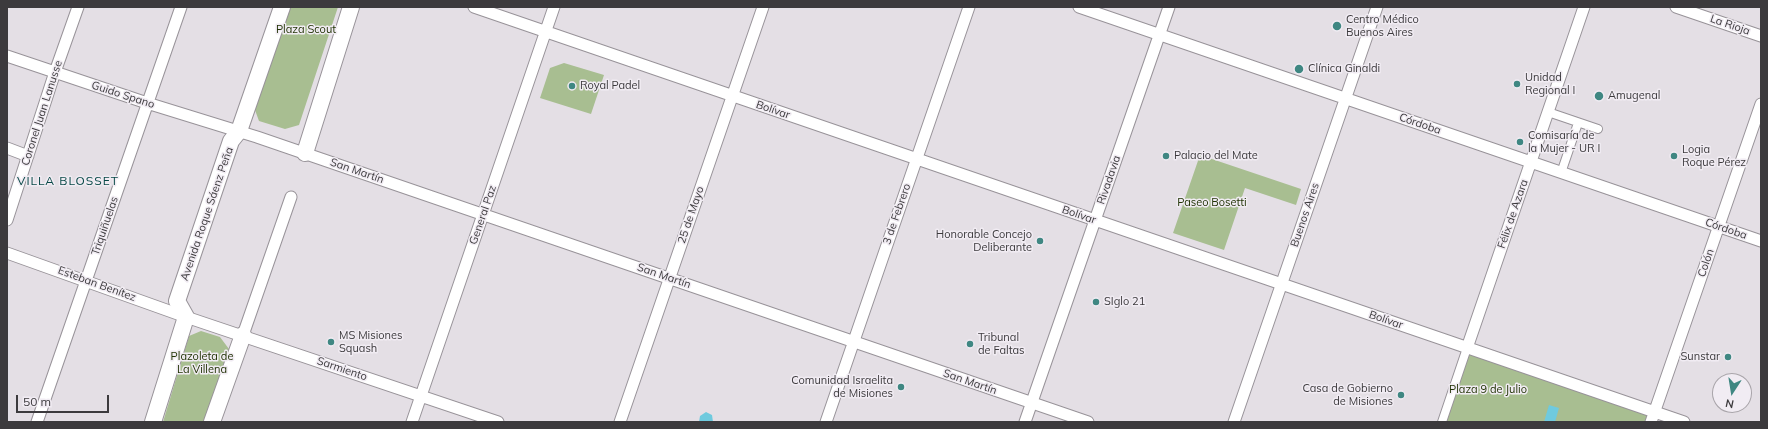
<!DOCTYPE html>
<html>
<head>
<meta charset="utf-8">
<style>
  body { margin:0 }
  #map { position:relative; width:1768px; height:429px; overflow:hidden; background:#e4dfe5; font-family:Mulish,sans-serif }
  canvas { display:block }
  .frame { position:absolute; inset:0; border:8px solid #3c3a3d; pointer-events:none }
  .north { position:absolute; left:1712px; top:373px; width:40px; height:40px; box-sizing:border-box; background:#f1ecf3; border:1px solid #a9a5aa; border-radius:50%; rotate:192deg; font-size:11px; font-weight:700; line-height:16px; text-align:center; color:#3c3a3d }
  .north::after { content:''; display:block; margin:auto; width:14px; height:18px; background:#3f8782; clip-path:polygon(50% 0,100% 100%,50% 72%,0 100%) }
  .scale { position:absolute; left:16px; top:395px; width:93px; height:18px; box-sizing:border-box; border:2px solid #3c3a3d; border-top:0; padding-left:5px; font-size:12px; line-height:14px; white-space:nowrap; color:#3c3a3d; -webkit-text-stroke:3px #f1ecf3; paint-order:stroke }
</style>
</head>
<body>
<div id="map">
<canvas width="1768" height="429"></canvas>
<div class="frame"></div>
<div class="north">N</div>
<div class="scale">50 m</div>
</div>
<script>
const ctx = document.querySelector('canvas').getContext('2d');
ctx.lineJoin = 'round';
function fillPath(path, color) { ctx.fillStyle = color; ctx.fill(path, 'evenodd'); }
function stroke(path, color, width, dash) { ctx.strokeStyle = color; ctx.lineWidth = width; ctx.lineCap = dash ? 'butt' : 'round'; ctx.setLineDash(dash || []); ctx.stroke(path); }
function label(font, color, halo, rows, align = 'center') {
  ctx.font = font + ' Mulish,sans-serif'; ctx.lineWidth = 3; ctx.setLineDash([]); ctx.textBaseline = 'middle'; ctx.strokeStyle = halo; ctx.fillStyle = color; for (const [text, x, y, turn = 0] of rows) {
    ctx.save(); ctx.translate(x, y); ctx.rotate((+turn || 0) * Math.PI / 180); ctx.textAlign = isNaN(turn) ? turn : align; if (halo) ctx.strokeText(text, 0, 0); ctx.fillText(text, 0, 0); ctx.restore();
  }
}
const green = new Path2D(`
  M 288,7 L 338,7 L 299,125 L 285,129 L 259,121 L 255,110 Z
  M 564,63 L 604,75 L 591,114 L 540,98 L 550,68 Z
  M 1200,155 L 1301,189 L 1296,205 L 1245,188 L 1224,250 L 1173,233 Z
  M 201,331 L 220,337 L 229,349 L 205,422 L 163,422 L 189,336 Z
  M 1467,349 L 1654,412 L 1650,422 L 1443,422 Z`);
const water = new Path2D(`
  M 1549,405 L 1559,408 L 1555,422 L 1544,422 Z
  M 706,412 L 712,415 L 713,422 L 699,422 L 700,416 Z`);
const pedestrian = new Path2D(`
  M 1548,112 L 1598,129
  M 1561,173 L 1578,123
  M 1442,422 L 1467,348`);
const minor = new Path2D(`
  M 474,7 L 1684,422
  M 1079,7 L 1761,241
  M 1676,7 L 1761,36
  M 7,56 L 147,103 L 257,137 L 1088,422
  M 7,148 L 28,156
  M 7,220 L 55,72 L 78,7
  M 7,253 L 186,317 L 498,422
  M 243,335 L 291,197
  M 1467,348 L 1584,7
  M 37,422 L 181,7
  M 412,422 L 554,7
  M 620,422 L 763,7
  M 826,422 L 969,7
  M 1025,422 L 1169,7
  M 1234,422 L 1377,7
  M 1651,422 L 1761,104`);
const secondary = new Path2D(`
  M 305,153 L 351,7
  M 153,422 L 186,317 L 177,301 L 231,141 L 239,131 L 282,7
  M 212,422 L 243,335`);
const markers = [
  [1337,26,5,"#3f8782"],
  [1299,69,5,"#3f8782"],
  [1517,84,4,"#3f8782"],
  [572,86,4,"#3f8782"],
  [1599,96,5,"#3f8782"],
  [1520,142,4,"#3f8782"],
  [1166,156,4,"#3f8782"],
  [1674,156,4,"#3f8782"],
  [1040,241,4,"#3f8782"],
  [1096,302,4,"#3f8782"],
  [331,342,4,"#3f8782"],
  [970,344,4,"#3f8782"],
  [1728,357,4,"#3f8782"],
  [901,387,4,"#3f8782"],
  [1401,395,4,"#3f8782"]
];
const poiNames = [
  ["Centro Médico",1346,20],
  ["Buenos Aires",1346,33],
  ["Clínica Ginaldi",1308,69],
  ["Unidad",1525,78],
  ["Regional I",1525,91],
  ["Royal Padel",580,86],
  ["Amugenal",1608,96],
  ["Comisaría de",1528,136],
  ["la Mujer - UR I",1528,149],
  ["Logia",1682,150],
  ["Roque Pérez",1682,163],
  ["Palacio del Mate",1174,156],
  ["Honorable Concejo",1032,235,"right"],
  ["Deliberante",1032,248,"right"],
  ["SIglo 21",1104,302],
  ["MS Misiones",339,336],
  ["Squash",339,349],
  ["Tribunal",978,338],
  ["de Faltas",978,351],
  ["Sunstar",1720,357,"right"],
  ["Comunidad Israelita",893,381,"right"],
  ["de Misiones",893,394,"right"],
  ["Casa de Gobierno",1393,389,"right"],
  ["de Misiones",1393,402,"right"]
];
const streetNames = [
  ["La Rioja",1730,25,19],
  ["Guido Spano",123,95,18],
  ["Bolívar",773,110,19],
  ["Coronel Juan Lanusse",42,113,-72],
  ["Córdoba",1420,124,19],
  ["San Martín",357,171,19],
  ["Rivadavia",1109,180,-71],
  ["Avenida Roque Sáenz Peña",207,214,-71],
  ["3 de Febrero",897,214,-71],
  ["Félix de Azara",1513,214,-71],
  ["General Paz",483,215,-71],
  ["25 de Mayo",691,215,-71],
  ["Bolívar",1079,215,19],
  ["Buenos Aires",1305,215,-71],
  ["Triquiñuelas",105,226,-71],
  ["Córdoba",1726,229,19],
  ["Colón",1706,263,-71],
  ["San Martín",664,276,19],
  ["Esteban Benítez",97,284,20],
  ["Bolívar",1386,320,19],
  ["Sarmiento",342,369,19],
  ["San Martín",970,382,19]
];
const parkNames = [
  ["Plaza Scout",306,30],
  ["Paseo Bosetti",1212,203],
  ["Plazoleta de",202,357],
  ["La Villena",202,370],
  ["Plaza 9 de Julio",1488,390]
];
const neighbourhoodNames = [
  ["VILLA BLOSSET",68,181]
];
fillPath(green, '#a8be91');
fillPath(water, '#6fcade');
stroke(pedestrian, '#989399', 10);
stroke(minor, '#989399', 13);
stroke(secondary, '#989399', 18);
stroke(pedestrian, '#fff', 8);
stroke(minor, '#fff', 11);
stroke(secondary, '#fff', 16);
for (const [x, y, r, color] of markers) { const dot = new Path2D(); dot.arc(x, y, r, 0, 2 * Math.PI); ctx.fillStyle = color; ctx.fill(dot); stroke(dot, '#f1ecf3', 1.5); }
label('11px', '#3c3a3d', '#f1ecf3', poiNames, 'left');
label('11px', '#3c3a3d', '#f1ecf3', streetNames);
label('11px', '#213305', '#f1ecf3', parkNames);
ctx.letterSpacing = '1px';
label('12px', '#074846', '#f1ecf3', neighbourhoodNames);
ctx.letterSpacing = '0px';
</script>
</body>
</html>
